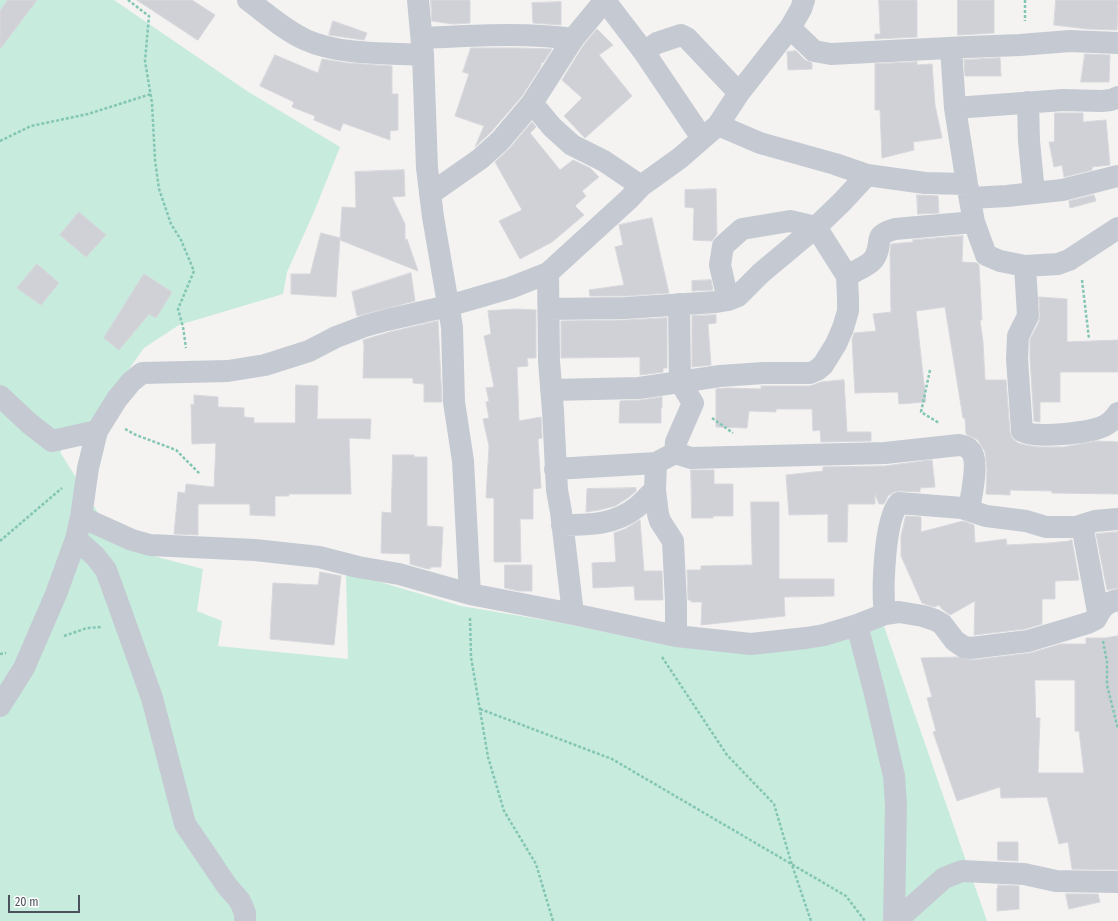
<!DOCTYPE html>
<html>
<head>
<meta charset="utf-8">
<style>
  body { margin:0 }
  #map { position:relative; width:1118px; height:921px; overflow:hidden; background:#f4f3f2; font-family:"Fira Sans Condensed",sans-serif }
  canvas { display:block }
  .scale { position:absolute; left:8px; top:895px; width:72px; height:18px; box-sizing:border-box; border:2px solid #4c525d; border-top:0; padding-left:5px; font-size:12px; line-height:14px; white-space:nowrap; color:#4c525d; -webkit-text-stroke:3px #fff; paint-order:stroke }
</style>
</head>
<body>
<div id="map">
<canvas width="1118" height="921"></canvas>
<div class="scale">20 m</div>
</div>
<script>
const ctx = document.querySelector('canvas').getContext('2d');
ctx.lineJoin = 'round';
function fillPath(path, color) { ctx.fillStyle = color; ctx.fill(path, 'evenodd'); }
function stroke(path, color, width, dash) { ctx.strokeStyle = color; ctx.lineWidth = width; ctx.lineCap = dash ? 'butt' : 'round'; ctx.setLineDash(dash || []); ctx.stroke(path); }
const green = new Path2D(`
  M 0,0 L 114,0 L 247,91 L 340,147 L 314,212 L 287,272 L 283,294 L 179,325 L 144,348 L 115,389 L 94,417 L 60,452 L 110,532 L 146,554 L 203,569 L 197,611 L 222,621 L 218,646 L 348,659 L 346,572 L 461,606 L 562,623 L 677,647 L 819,639 L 880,615 L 987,921 L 0,921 Z`);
const building = new Path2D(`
  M 8,0 L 37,0 L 0,49 L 0,11 Z
  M 137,0 L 192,0 L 215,15 L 198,40 Z
  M 431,0 L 470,0 L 470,23 L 453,24 L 432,21 Z
  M 879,0 L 917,0 L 917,37 L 875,39 L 875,34 L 880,34 Z
  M 958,0 L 994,0 L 994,33 L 958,35 Z
  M 1056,0 L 1118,0 L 1117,30 L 1088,29 L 1054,25 Z
  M 561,2 L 561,25 L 533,23 L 532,3 Z
  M 333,21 L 367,33 L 364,40 L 329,35 Z
  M 597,29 L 613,45 L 599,55 L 632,96 L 585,138 L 564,116 L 582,98 L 562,80 L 583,46 Z
  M 471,48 L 516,48 L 552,49 L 543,63 L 542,62 L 540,68 L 522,96 L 491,132 L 475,147 L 484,126 L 455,116 L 469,74 L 463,72 Z
  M 796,51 L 805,60 L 812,63 L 812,69 L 788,70 L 787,52 Z
  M 1085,54 L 1110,55 L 1109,82 L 1081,82 Z
  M 275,55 L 318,73 L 322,59 L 347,63 L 392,66 L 392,94 L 398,94 L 398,130 L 390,131 L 390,140 L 343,123 L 340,131 L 314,120 L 315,116 L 292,107 L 294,102 L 260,86 Z
  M 1000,58 L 1001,76 L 965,76 L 964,60 Z
  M 917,62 L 917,65 L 932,64 L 935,105 L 942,138 L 913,142 L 914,150 L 882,158 L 880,110 L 875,110 L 875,64 Z
  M 1055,113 L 1083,113 L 1083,122 L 1106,120 L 1110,165 L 1092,167 L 1092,170 L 1064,177 L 1062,165 L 1054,167 L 1049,142 L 1054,142 Z
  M 532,122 L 536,127 L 530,133 L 560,170 L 573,160 L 590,168 L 599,177 L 582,191 L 586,196 L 575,206 L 584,215 L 552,242 L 520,259 L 499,221 L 522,210 L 495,162 L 509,149 Z
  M 404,170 L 405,196 L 392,197 L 405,224 L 405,240 L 407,239 L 418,271 L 340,240 L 342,207 L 356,208 L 355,172 Z
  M 716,189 L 717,234 L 712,241 L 693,240 L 694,208 L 685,207 L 685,190 Z
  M 917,195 L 938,196 L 939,213 L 918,214 Z
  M 1094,195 L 1096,201 L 1070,208 L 1069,201 Z
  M 79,212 L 106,235 L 86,257 L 60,235 Z
  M 652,218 L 669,293 L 626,296 L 590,296 L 589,290 L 624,285 L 615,247 L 623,245 L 619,225 Z
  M 321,233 L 340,238 L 336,297 L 291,294 L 291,274 L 310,274 Z
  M 963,236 L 962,262 L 977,263 L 979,265 L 982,320 L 980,320 L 983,342 L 985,380 L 1006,380 L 1010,432 L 1012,438 L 1018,443 L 1025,445 L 1038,447 L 1064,447 L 1097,441 L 1118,442 L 1118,494 L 1052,493 L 1052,491 L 1010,490 L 1010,495 L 986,494 L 987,469 L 985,452 L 978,440 L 966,434 L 965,418 L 963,418 L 945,307 L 916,311 L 926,402 L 899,404 L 898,392 L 855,393 L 852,340 L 854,333 L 876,331 L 873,314 L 891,312 L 890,254 L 891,244 L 913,242 L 913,240 Z
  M 37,264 L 59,283 L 41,305 L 17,288 Z
  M 411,273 L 415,301 L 357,316 L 352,292 Z
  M 144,274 L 172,292 L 156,318 L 149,314 L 119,350 L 104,338 Z
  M 711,280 L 713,290 L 692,291 L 692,281 Z
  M 1039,297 L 1067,299 L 1067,342 L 1118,340 L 1118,372 L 1060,372 L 1060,402 L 1040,402 L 1040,422 L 1034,421 L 1030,359 L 1030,339 L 1039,322 L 1040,316 Z
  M 517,309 L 536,310 L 536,358 L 527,358 L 528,366 L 517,367 L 519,421 L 541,417 L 542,438 L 538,439 L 541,488 L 533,489 L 533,519 L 520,519 L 521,562 L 494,562 L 494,498 L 486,498 L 489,446 L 483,419 L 489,418 L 486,402 L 489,401 L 486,388 L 494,387 L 484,336 L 491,334 L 488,311 Z
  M 716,315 L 716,323 L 708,324 L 711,365 L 692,367 L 692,316 Z
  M 667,318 L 667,368 L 663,368 L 663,372 L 640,375 L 640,357 L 561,358 L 561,321 L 626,320 Z
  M 438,321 L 442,402 L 424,402 L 424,384 L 413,383 L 413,378 L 363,378 L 364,346 L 363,340 L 390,332 Z
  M 844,380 L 847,432 L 871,432 L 871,441 L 821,442 L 820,430 L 813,431 L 812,409 L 776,409 L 776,412 L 749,411 L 747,428 L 716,427 L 716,389 L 727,388 L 761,389 L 761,386 L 810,386 L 821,382 Z
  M 296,385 L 318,386 L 317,419 L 371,419 L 370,439 L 349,438 L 351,494 L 289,494 L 289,496 L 275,496 L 275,516 L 250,515 L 250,504 L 198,504 L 198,535 L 174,534 L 178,492 L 185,493 L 186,484 L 214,487 L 216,443 L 192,444 L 191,404 L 194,405 L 194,395 L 218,397 L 218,407 L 244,408 L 244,417 L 254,418 L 254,423 L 295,423 Z
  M 662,397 L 662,408 L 661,408 L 661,423 L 619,423 L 620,401 L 641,400 Z
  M 393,455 L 414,455 L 414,457 L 427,457 L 427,526 L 443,527 L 441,567 L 431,567 L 430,569 L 424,568 L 410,564 L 410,554 L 381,553 L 382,512 L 391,513 Z
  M 932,460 L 935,487 L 920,488 L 920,492 L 900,491 L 894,492 L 888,496 L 884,504 L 879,504 L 875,494 L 875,504 L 848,504 L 847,542 L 828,542 L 828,514 L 789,515 L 786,475 L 823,471 L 823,467 L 885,466 Z
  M 691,470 L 714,470 L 714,484 L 733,484 L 733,516 L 713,516 L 713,518 L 692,518 Z
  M 636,488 L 636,491 L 629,497 L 615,506 L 599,510 L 586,512 L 587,489 Z
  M 751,502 L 779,502 L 779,579 L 834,579 L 834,596 L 784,597 L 785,616 L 701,625 L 702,602 L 691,602 L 691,600 L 688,600 L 687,570 L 701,570 L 701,566 L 752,565 Z
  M 906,516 L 921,517 L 921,532 L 963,521 L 974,525 L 975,543 L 1006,539 L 1007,545 L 1049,543 L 1070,541 L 1070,540 L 1072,540 L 1079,580 L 1055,581 L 1055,599 L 1042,599 L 1042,624 L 1025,629 L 974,635 L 975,601 L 950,615 L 942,609 L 939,605 L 934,607 L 922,603 L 901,556 L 901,536 Z
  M 640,520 L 644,571 L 662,571 L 663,600 L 635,600 L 634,586 L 593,588 L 592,563 L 616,562 L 614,533 L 625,529 Z
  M 1118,532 L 1118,588 L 1107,590 L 1096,534 Z
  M 505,565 L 532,565 L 532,591 L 519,591 L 505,588 Z
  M 320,572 L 341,576 L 334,645 L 270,639 L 273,583 L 318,585 Z
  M 1118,636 L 1118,870 L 1072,869 L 1068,842 L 1059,844 L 1047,797 L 1001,798 L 1000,787 L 957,801 L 933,732 L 936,731 L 927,698 L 932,697 L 921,658 L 957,657 L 973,660 L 1030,653 L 1061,644 L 1086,644 L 1086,638 L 1105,638 ZM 1035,680 L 1075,680 L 1075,731 L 1079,731 L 1084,773 L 1038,773 L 1040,718 L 1036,718 Z
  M 998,842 L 1018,842 L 1018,861 L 998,860 Z
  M 998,885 L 1019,886 L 1019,909 L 997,911 L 997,888 L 998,888 Z
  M 1066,894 L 1098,894 L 1100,902 L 1069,909 Z`);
const path = new Path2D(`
  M 128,0 L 141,10 L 149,16 L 145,61 L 152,103 L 155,160 L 159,189 L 171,224 L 181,240 L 194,271 L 178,309 L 183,327 L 186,348
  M 1025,0 L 1025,21
  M 0,141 L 31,126 L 88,114 L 151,94
  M 1082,280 L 1089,339
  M 930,370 L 921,412 L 939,423
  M 712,418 L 733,433
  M 125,429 L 136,435 L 176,450 L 200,474
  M 0,541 L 62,488
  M 470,618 L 471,657 L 488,757 L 504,811 L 536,864 L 553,921
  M 64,636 L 87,628 L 102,627
  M 1103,641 L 1107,662 L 1107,685 L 1118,729
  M 0,654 L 6,653
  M 662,657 L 727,755 L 774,804 L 792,865 L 811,921
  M 480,709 L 612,759 L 846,896 L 865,921`);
const street = new Path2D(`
  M 248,0 C 266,13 285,31 306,40 C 339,55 387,53 423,55
  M 418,0 L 423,55 L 427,168 L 433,217 L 452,327 L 454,402 L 463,461 L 470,594
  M 790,28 L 814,51 L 831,54 L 968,47 L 1020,45 L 1070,41 L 1118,43
  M 422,38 C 472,36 523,32 573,39
  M 951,48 L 955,108 L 967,184 L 974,222 L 986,255 L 1000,261 L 1025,266 L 1058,264 L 1069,260 L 1118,228
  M 644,52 L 657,43 L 681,35 L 687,38 L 739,93
  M 1028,102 L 1029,141 L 1034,193
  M 532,103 L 552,127 L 572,145 L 604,161 L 641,186
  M 955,108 L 1063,100 L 1102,101 L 1111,100 L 1118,97
  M 718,125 L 760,143 L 835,164 L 867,175 L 925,183 L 967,184
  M 430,194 L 480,159 L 500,141 L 532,103 L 573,39 L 601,5 L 606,4 L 609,6 L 644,52 L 702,138
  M 970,198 L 1007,196 L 1062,190 L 1118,176
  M 1025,266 L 1028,316 L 1018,336 L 1017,359 L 1022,431 C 1036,439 1089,433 1104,426 C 1110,423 1114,419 1118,413
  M 548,273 L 549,361 L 553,411 L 557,490 L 561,512 L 573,614
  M 847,276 C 855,271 871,265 875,257 C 884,241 871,236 895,229 L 974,222
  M 549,309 L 626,308 L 716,302 L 728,300 L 738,296 L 761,273 L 816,227 L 842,202 L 867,175
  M 551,390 L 639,388 L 720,376 L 764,373 L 810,373 L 817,370 L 823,365 L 836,344 L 843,328 L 848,311 L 848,299 L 847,276 L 816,227 L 790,221 L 742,229 L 723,246 L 720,265 L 728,300
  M 0,396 L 30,424 L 52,441 L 97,431
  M 675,453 L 676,442 L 693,403 L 680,382 L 679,304
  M 656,463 L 655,490 L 658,514 L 660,521 L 673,541 L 676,603 L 676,636
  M 555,469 L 656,463 L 675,453 L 691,458 L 885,453 L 959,445 C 963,446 967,446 970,450 C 980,460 971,496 969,510
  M 81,517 L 132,540 L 150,545 L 255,550 L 319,557 L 358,567 L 399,574 L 470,594 L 573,614 L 676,636 L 751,644 L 806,638 L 824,635 L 857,625 L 885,614 L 899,612 L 923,616 L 935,620 L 942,624 L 955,641 L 964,647 L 971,648 L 1028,641 L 1088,623 L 1096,619 C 1101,608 1106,602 1118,600
  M 562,525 C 589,525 615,525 637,507 C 643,502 649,495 655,490
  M 1082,525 L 1098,612
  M 76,539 L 95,556 L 106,570 L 114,592 L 152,698 L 185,824 L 227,886 L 240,901 L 245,913 L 245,921
  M 885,614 C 882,591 884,520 899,503 L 962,508 L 986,516 L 1026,521 L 1046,527 L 1076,527 L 1095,521 L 1118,519
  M 857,625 L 875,694 L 894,776 L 896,805 L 894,921
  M 0,706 L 24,668 L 56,594 L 76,539 L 81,517 L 88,468 L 97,431 L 117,399 L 131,382 L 142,373 L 228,371 L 265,365 L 309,351 L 336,337 L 365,326 L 387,320 L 448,306 L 510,288 L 548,273 L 629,199 L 641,186 L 680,158 L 718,125 L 739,93 L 790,28 L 801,9 L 804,0
  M 896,921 L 944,878 L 962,871 L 1024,874 L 1056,881 L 1118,882`);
fillPath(green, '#c7ebdd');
fillPath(building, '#d0d1d6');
stroke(building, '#d7d7dc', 1);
stroke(path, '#83c6b3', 2.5, [3, 2]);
stroke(street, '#c5cad2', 22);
</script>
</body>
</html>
